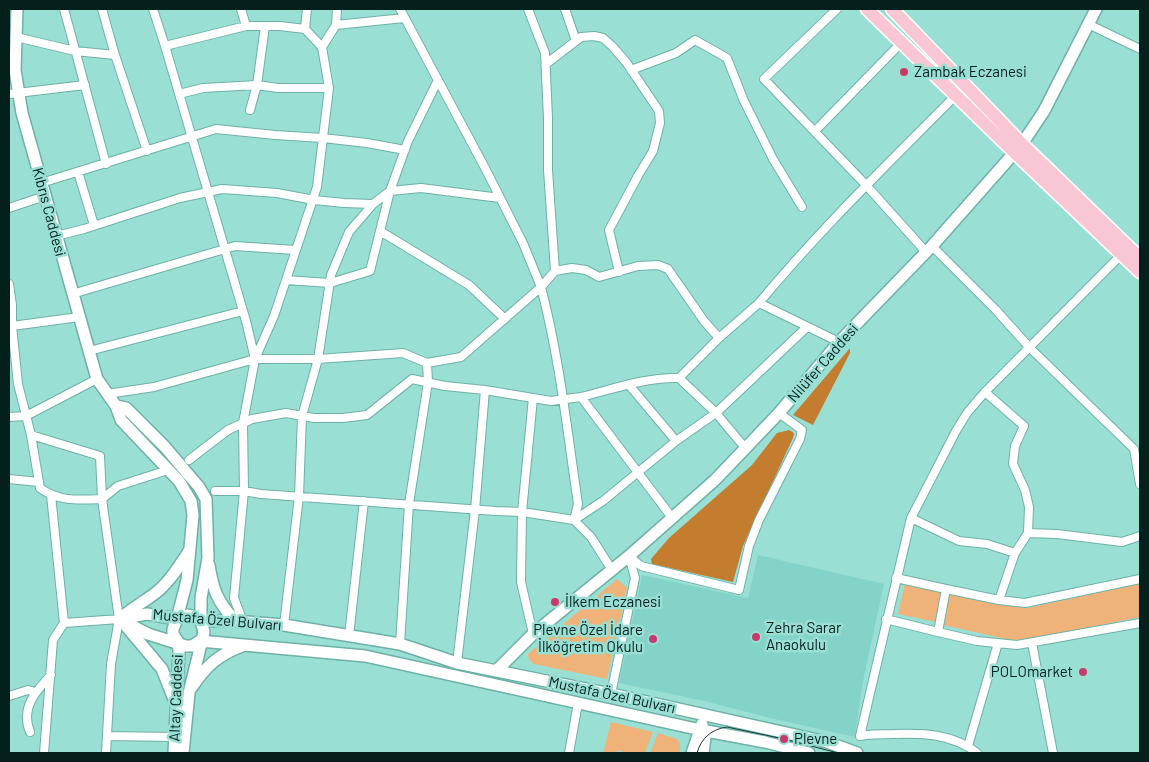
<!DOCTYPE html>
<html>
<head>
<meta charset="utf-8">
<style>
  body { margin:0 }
  #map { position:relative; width:1149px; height:762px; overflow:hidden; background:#9adfd4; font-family:Barlow,sans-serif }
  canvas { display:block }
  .frame { position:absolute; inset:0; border:10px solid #03201d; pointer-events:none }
</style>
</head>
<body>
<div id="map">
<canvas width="1149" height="762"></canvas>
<div class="frame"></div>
</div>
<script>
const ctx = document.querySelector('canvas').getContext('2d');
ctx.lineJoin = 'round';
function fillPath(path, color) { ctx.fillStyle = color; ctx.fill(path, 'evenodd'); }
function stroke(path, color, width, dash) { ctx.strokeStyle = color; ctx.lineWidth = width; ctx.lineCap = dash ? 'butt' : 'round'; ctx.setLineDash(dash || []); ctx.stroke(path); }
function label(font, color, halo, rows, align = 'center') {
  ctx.font = font + ' Barlow,sans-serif'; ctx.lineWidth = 5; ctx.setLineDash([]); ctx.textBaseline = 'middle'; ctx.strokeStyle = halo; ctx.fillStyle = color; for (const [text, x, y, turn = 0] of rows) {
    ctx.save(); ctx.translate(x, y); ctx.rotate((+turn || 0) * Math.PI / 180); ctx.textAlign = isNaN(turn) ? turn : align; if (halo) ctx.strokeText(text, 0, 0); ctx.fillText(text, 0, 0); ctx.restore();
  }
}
const built = new Path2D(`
  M 758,555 L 884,584 L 862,686 L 855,737 L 770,718 L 704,701 L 619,683 L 642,575 L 748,598 Z`);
const green = new Path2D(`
  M 617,579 L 627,588 L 607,679 L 534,664 L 529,660 L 528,654 Z
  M 905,583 L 943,591 L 936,622 L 898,614 Z
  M 1140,583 L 1140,617 L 1034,639 L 1015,641 L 943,625 L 949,593 L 1028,608 Z
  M 611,722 L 653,732 L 645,753 L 626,753 L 618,750 L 616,753 L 603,753 Z
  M 658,733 L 677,739 L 680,743 L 680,753 L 650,753 Z`);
const forest = new Path2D(`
  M 850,348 L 850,353 L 813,425 L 793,415 Z
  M 789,430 L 794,433 L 793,438 L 743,546 L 733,582 L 652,564 L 651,559 L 669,538 L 752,465 L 777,433 Z`);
const street = new Path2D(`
  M 64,9 L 106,164
  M 102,9 L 115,55
  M 153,9 L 165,46 L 246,26 L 280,26 L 305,29 L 322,47 L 336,25 L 404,18
  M 241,9 L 246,26
  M 400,9 L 485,168 L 523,243 L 541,287 L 461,357 L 427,363
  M 528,9 L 545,53 L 548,118 L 548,170 L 555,271
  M 565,9 L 576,41
  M 837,9 L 764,79 L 866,185 L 926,252
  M 1088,24 L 1140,49
  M 336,25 L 337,9
  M 305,29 L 307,9
  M 16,37 L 75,51 L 115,55 L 147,151
  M 165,46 L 246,321 L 255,359 L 274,316 L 317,187 L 329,88 L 322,47
  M 546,64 L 581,37 L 594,36 L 603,38 L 612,46 L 626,62 L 659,111 L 660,123 L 653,151 L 639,174 L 609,230 L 619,272
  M 631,70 L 676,53 L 695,40 L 727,58 L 744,101 L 773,159 L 802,207
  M 438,80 L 408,141 L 390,191 L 421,188 L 500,198
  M 9,94 L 85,85
  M 179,94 L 203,88 L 257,85 L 278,88 L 329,88
  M 250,110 L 257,85 L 265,26
  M 815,131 L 902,42
  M 78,172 L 94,225
  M 41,183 L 216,129 L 275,135 L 323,138 L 367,143 L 405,150
  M 9,208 L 45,196
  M 380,231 L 469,285 L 505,319
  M 56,236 L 84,229 L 180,198 L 222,189 L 277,193 L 314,200 L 344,203 L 373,204 L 390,191 L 370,271 L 330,283 L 286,280
  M 932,246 L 995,309 L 1030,348 L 1134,449 L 1140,484
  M 9,284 L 12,305 L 12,326 L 79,317
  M 72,294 L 235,246 L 295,250
  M 759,303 C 820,229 889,163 956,95
  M 9,325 L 12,326 L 18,384 L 31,435 L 100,456 L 102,499 L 118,486 L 168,470
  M 89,351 L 243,311
  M 679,378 L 716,413 L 746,449
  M 629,385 L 676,441
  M 985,392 L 1024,426 L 1015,446 L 1013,464 L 1025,490 L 1029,507 L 1028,533 L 1057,534 L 1122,542 L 1140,536
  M 107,394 L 154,387 L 255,359 L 318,359 L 403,353 L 427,363 L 428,382 L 409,504 L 400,644
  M 581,397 C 613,389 646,377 679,378 L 719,338 L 759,303 L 839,342
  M 533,398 L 522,512 L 521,582 L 533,634
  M 9,417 L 26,416 L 97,379
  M 31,435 L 40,488 C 59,502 79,500 102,499 L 119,619 L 111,664 L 106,753
  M 189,460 L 228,430 L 252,419 L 286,413 L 314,418 L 343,418 L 367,415 L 412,379 L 445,386 L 485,390 L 551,401 L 581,397 L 673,519
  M 9,479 L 39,482
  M 215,491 L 244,491 L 261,494 L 496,511 L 522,512 L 574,520 L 578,504 C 567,430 560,360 541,287 L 555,271 L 572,268 L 586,270 L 599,277 L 638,266 L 658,265 L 668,269 L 704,321 L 719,338
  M 51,495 L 64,623
  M 911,518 L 959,541 L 987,544 L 1015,553
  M 612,570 L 591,537 L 574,520 L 603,501 L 676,441 L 716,413 L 807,327
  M 896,578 L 946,589
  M 999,600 L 1025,603 L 1140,579
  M 886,619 L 938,632 L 946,589 L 999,600 L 1015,553 L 1028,533
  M 243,622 L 234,598 L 244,491 L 243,423 L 255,359
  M 284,625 L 299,496 L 302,416 L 318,359 L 331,275 L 349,232 L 373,204
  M 938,632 L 977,641 L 1017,645 L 1140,623
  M 349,636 L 364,501
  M 1032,643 L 1053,753
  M 457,663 L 475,510 L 485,390
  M 611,694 L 635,578 L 629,556 L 641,566 L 739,590 L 749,546 L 759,520 L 800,439 L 802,430 L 779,413
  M 9,696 L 28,690 L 35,692
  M 30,732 C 20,708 36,691 51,675
  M 107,736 L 175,737
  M 968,746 L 998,643
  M 44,753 L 53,640 L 64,623 L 119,619
  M 569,753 L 578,703
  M 977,753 C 953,734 924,733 895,734 C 883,734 871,734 860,736 L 911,518 L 956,431 L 967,413 L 985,392 L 1124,252`);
const secondary = new Path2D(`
  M 17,9 L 15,70 L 22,113 L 97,379 L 116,406 L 121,420 L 179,481 L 191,501 L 193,515 L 187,580 L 177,619 L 173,629 L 173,634 L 178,642 L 179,651 L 174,753
  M 116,406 L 126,408 L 165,447 L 199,487 L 206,499 L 208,558 L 201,598 L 201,621 L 204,632 L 189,693 L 183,753
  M 209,565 C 213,591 218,602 235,621
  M 121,618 C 130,610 140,604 150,597 C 167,586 178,568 189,551
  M 119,619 L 147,614 L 177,619 L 187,615 L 192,616 L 201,621 L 235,621 L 284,625 L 400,644 L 457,663 L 611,694 L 827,742 L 857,753
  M 119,619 L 148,634 L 186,646 L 192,646 L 200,641 L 365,656 L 701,730 L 765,742 L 809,753
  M 126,626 L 162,669 L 175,702
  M 496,671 L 533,634 L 629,556 L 715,480 L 779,413 L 839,342 L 932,246 L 1022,144 L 1044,111 L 1096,9
  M 192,687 C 206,666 218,655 242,646
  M 701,730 L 705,737 L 703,753
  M 692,753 L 702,724`);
const primary = new Path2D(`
  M 867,9 L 1014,152 L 1140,272
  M 892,9 L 1022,144 L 1140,258`);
const tram = new Path2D(`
  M 697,753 C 701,738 712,729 727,727 L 784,739 L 838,753`);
const markers = [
  [904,72,5,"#c73a6a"],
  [555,602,5,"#c73a6a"],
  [756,637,5,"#c73a6a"],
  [653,639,5,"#c73a6a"],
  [1083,672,5,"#c73a6a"],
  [784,739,5,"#c73a6a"]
];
const poiNames = [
  ["Zambak Eczanesi",914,72],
  ["İlkem Eczanesi",565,602],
  ["Zehra Sarar",766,628],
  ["Anaokulu",766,645],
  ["Plevne Özel İdare",643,630,"right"],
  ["İlköğretim Okulu",643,647,"right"],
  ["POLOmarket",1073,672,"right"],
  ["Plevne",794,739]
];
const streetNames = [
  ["Kıbrıs Caddesi",49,212,75],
  ["Nilüfer Caddesi",823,363,-49],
  ["Mustafa Özel Bulvarı",217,620,5],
  ["Mustafa Özel Bulvarı",612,695,12],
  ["Altay Caddesi",176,698,-88]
];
fillPath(built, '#84d3c8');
fillPath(green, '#efb37a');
fillPath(forest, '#c47d2e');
stroke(street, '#6db1a7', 10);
stroke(secondary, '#6db1a7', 14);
stroke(primary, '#fff', 15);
stroke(street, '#fff', 8);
stroke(secondary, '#fff', 11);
stroke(primary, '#f8c7d3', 12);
stroke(tram, '#1a3d39', 1);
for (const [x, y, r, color] of markers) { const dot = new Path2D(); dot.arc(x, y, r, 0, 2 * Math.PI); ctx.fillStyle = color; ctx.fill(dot); stroke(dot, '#9adfd4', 2); }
label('15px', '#03201d', '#9adfd4', poiNames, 'left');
label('15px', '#03201d', '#9adfd4', streetNames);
</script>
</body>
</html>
